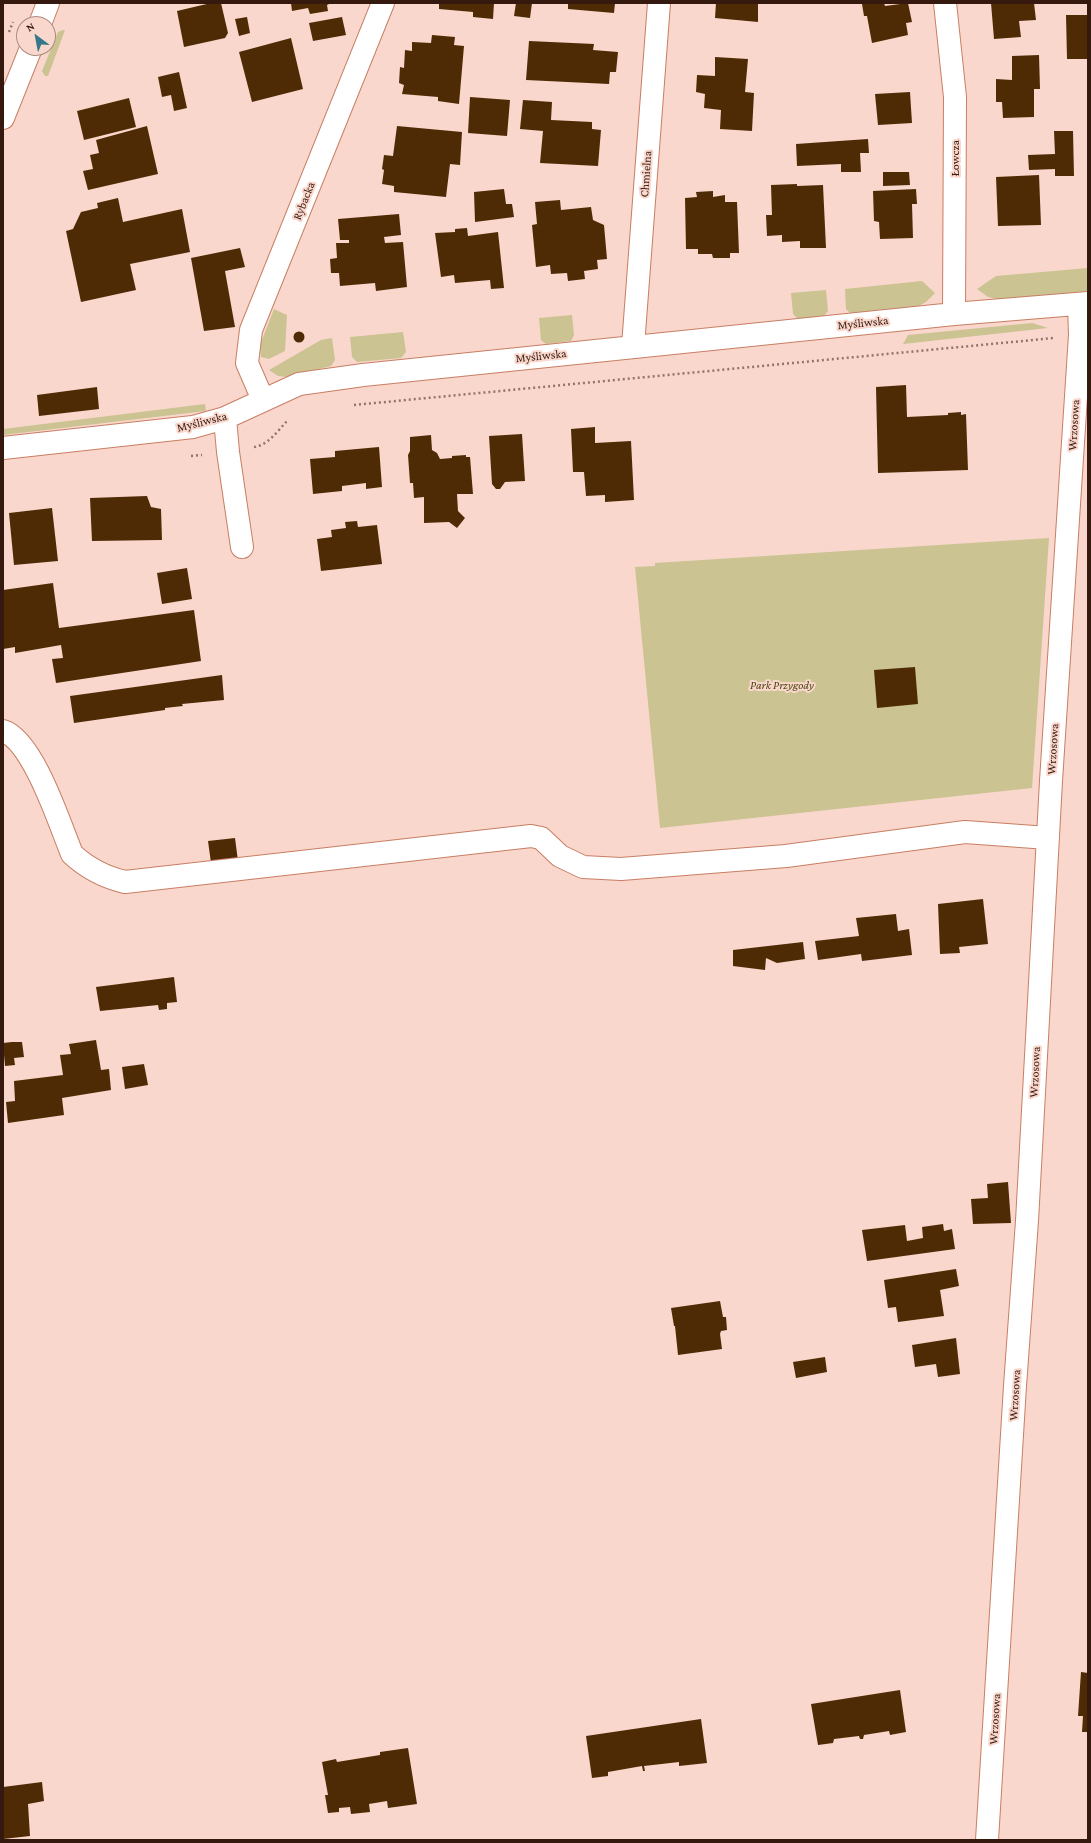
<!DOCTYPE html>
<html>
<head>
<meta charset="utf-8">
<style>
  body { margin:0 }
  #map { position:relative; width:1091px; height:1843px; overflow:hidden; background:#f9d7cc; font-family:"Crimson Pro",serif }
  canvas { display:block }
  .frame { position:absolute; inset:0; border:4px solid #36190e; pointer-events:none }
  .north { position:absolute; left:16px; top:16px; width:40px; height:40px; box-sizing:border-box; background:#f9d7cc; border:1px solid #ab8b80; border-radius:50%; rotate:328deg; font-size:11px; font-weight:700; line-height:16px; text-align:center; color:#36190e }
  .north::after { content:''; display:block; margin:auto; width:14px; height:18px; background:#36778a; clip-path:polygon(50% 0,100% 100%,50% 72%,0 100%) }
</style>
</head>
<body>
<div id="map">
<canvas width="1091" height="1843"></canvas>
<div class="frame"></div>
<div class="north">N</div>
</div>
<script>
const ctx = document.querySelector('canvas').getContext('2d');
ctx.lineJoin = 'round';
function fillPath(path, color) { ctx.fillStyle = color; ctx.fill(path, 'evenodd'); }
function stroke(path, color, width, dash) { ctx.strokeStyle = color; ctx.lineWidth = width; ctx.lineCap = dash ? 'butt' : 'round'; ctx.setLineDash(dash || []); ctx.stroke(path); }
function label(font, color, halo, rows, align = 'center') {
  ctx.font = font + ' "Crimson Pro",serif'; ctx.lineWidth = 4; ctx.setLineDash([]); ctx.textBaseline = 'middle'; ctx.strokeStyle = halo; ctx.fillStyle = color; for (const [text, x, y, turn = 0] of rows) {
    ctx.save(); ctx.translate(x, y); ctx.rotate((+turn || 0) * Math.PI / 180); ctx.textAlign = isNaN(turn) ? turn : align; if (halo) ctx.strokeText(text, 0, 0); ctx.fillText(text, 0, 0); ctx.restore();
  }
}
const green = new Path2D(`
  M 63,30 L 65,30 L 48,76 L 45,76 L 42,71 L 58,32 Z
  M 1088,268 L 1088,291 L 1002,300 L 988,297 L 977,289 L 996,276 Z
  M 922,281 L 935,293 L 926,302 L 917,307 L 851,314 L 846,309 L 845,289 Z
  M 826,290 L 828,311 L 824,316 L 798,319 L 793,314 L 791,293 Z
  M 274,309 L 287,315 L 285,351 L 269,359 L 261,357 L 260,345 Z
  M 572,315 L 574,335 L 571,341 L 546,344 L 541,340 L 539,318 Z
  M 1032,323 L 1048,328 L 903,344 L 908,335 Z
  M 403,332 L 406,352 L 401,358 L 357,362 L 352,357 L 350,337 Z
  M 332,338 L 335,360 L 331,366 L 287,377 L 278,376 L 269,370 L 321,340 Z
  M 205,404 L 206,411 L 3,435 L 3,429 Z
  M 1049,538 L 1032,788 L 660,828 L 635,567 L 655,566 L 655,563 Z`);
const building = new Path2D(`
  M 211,3 L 221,3 L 228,33 L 225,38 L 184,47 L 177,11 Z
  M 291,3 L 331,3 L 327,5 L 328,11 L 310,14 L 308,8 L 292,11 Z
  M 439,3 L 494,3 L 493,19 L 473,17 L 473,12 L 439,9 Z
  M 516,3 L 532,3 L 530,18 L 514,16 Z
  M 568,3 L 615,3 L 614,13 L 568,9 Z
  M 716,3 L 758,3 L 758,22 L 715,18 Z
  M 867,3 L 884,3 L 885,6 L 908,3 L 912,22 L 906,23 L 908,35 L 872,43 L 867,16 L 864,16 L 862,4 Z
  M 991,3 L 1034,3 L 1036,20 L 1019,21 L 1021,37 L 994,39 Z
  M 1066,15 L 1088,15 L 1088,59 L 1067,59 Z
  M 247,17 L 250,33 L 239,36 L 235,19 Z
  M 342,17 L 346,35 L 313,41 L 309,23 Z
  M 432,35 L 455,37 L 454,45 L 464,46 L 459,104 L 438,101 L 438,97 L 402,94 L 404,85 L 399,83 L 400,67 L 404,68 L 405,50 L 412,51 L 412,42 L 431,43 Z
  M 291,38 L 303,89 L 252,102 L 239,52 Z
  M 529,41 L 594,44 L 593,50 L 618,52 L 616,72 L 610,72 L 609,84 L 526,80 Z
  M 1039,55 L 1040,89 L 1034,89 L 1034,117 L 1003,118 L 1002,102 L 996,102 L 996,79 L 1012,80 L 1012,56 Z
  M 715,57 L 748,59 L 745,92 L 754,93 L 752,131 L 720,129 L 721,110 L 704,108 L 705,94 L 696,92 L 697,75 L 715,76 Z
  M 179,72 L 187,108 L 174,111 L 171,95 L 162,97 L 158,77 Z
  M 910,92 L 912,123 L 878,125 L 875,94 Z
  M 470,97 L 510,100 L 507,136 L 468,133 Z
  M 129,98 L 136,127 L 84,140 L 77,111 Z
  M 523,100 L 552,102 L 551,120 L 592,122 L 592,129 L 601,130 L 598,166 L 540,163 L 543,131 L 520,129 Z
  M 147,126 L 158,174 L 88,190 L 83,171 L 93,169 L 90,155 L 99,153 L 96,140 Z
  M 397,126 L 462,132 L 460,165 L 450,164 L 446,197 L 394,192 L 394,186 L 382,184 L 384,170 L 382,169 L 384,155 L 393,156 Z
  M 1054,131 L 1073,131 L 1074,176 L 1055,176 L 1055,169 L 1029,170 L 1028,155 L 1055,154 Z
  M 868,139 L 869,153 L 860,153 L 861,172 L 841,172 L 841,164 L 797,166 L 796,144 Z
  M 883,172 L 909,172 L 910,185 L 883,186 Z
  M 1039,175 L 1041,225 L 998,226 L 996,177 Z
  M 797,184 L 797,186 L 823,185 L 826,248 L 800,248 L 800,241 L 782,242 L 782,235 L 767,236 L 766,215 L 772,215 L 771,185 Z
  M 504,189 L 506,204 L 512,204 L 514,217 L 475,222 L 474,192 Z
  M 916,189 L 917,204 L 912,204 L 913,238 L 880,239 L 879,222 L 874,221 L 873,191 Z
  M 713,191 L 713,197 L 725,195 L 725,202 L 737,202 L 739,253 L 730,253 L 730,258 L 713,258 L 712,254 L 698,254 L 698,249 L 686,249 L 685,198 L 697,197 L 696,192 Z
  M 118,198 L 123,222 L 182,209 L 190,252 L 130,264 L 136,290 L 81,302 L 66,231 L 73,229 L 81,212 L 98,208 L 97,203 Z
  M 560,200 L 561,210 L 591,207 L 593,220 L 604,225 L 607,259 L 597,260 L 598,269 L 584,271 L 585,279 L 568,281 L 567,273 L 551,274 L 550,265 L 536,267 L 532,225 L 537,224 L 535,202 Z
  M 399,214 L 401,235 L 384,237 L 385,243 L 403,242 L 407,287 L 376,291 L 375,283 L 340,286 L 339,273 L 331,273 L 330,259 L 337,258 L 336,243 L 349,243 L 349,240 L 340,240 L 338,219 Z
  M 467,228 L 468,236 L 498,232 L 504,288 L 491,289 L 490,280 L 455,283 L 454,275 L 441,277 L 435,233 L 455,232 L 455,229 Z
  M 240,248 L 245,267 L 225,271 L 235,327 L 204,331 L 191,258 Z
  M293.5 337a5.5 5.5 0 1 1 11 0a5.5 5.5 0 1 1-11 0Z
  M 906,385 L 907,417 L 948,415 L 948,413 L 961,412 L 961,415 L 966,414 L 968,470 L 878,473 L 876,387 Z
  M 97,387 L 99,409 L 39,416 L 37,395 Z
  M 595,427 L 595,443 L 631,441 L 634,500 L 605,502 L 605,495 L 586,496 L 584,472 L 573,472 L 571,429 Z
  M 522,434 L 525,481 L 505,482 L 500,489 L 496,489 L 492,484 L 489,436 Z
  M 431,435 L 432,450 L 437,453 L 440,459 L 452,458 L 452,456 L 466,455 L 466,457 L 470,457 L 473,494 L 457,494 L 458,511 L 465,518 L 457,528 L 449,522 L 424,523 L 424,497 L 414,498 L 413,483 L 410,483 L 408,455 L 410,451 L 410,437 Z
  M 379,447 L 382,487 L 366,489 L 366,483 L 342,486 L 342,491 L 313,494 L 310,459 L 335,457 L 335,451 Z
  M 147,496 L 151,507 L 161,509 L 162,540 L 92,541 L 90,498 Z
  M 52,508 L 58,561 L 14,565 L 9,513 Z
  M 357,521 L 358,527 L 377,525 L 382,564 L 321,571 L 317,539 L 332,537 L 331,530 L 346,528 L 345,522 Z
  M 187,568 L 192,599 L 162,604 L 157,573 Z
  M 53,583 L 59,628 L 194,610 L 201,661 L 56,683 L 52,659 L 63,658 L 61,645 L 15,653 L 15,647 L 3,649 L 3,590 Z
  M 915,667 L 918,704 L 877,708 L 874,670 Z
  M 222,675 L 224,700 L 182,704 L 183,706 L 165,708 L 165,710 L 74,723 L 70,696 Z
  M 235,838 L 238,861 L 211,863 L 208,841 Z
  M 983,899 L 988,944 L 959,947 L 960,953 L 940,954 L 938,904 Z
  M 896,914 L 898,931 L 909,929 L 912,955 L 862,961 L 861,954 L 818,960 L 815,941 L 859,936 L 856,918 Z
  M 803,942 L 805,959 L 777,963 L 766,958 L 765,970 L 733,966 L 733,950 Z
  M 174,977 L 177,1002 L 167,1003 L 167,1009 L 159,1010 L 158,1005 L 100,1011 L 96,987 Z
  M 96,1040 L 101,1070 L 109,1069 L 111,1090 L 62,1098 L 64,1115 L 8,1123 L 6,1102 L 15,1101 L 14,1081 L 63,1075 L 60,1055 L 71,1054 L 69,1044 Z
  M 12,1042 L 22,1042 L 24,1057 L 14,1058 L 15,1065 L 5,1066 L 3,1043 Z
  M 144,1064 L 148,1085 L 125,1089 L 122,1067 Z
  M 1008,1182 L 1011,1223 L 973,1224 L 971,1199 L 988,1198 L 987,1184 Z
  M 943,1224 L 944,1231 L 952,1229 L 955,1249 L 867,1261 L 862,1230 L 905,1225 L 907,1241 L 923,1238 L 922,1227 Z
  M 956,1269 L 959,1286 L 940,1290 L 944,1316 L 898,1322 L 896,1307 L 888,1308 L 884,1280 Z
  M 720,1301 L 723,1317 L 726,1317 L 727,1330 L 721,1331 L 720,1334 L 722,1349 L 678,1355 L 675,1326 L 674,1326 L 671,1308 Z
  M 956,1338 L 960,1374 L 938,1377 L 936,1364 L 915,1367 L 912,1345 Z
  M 825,1357 L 827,1372 L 796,1378 L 793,1362 Z
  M 1081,1672 L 1088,1673 L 1088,1732 L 1082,1732 L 1083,1716 L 1078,1716 Z
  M 900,1690 L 906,1732 L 890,1735 L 889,1731 L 864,1735 L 863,1739 L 860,1739 L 859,1736 L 834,1739 L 833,1743 L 818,1745 L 811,1704 Z
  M 701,1719 L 707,1763 L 679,1766 L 679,1762 L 644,1766 L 645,1771 L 643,1771 L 642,1766 L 608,1772 L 608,1776 L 592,1778 L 586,1736 Z
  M 408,1748 L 417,1804 L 388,1808 L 387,1801 L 369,1804 L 370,1812 L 351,1814 L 350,1807 L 339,1808 L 339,1812 L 328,1813 L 325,1795 L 328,1795 L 322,1762 L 336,1759 L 337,1762 L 380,1755 L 380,1752 Z
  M 42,1782 L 44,1801 L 28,1804 L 30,1836 L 3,1839 L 3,1787 Z`);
const path = new Path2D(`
  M 9,32 L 13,22
  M 354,405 L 1054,338
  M 254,447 C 269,445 278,430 288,420
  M 191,456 L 202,455`);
const minor = new Path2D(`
  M 945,3 L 955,97 L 954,314
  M 633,346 L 659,3
  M 263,400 L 247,363 L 251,330 L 383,3
  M 225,418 L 228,452 L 242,547
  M 3,448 L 193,427 L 225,418 L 299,384 L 363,375 L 954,314 L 1088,303
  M 3,731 C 33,740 60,825 72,854 C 87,868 104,877 125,882 L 531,836 L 541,838 L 560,856 L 583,867 L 621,869 L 786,856 L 965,832 L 1048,838
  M 987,1840 L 1015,1386 L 1027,1221 L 1051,781 L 1080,335 L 1079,304`);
const major = new Path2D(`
  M 40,24 L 48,3
  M 3,118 L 31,48`);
const streetNames = [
  ["Łowcza",955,158,-90],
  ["Chmielna",646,174,-86],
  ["Rybacka",304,201,-68],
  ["Myśliwska",863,323,-6],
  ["Myśliwska",541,356,-6],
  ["Myśliwska",202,422,-14],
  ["Wrzosowa",1074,425,-86],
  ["Wrzosowa",1053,749,-86],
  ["Wrzosowa",1035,1072,-87],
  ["Wrzosowa",1015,1395,-86],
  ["Wrzosowa",995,1719,-86]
];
const parkNames = [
  ["Park Przygody",782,685]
];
fillPath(green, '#cbc392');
fillPath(building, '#4f2b05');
stroke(minor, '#c87e64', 24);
stroke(major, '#c87e64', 24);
stroke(path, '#937469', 2.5, [2, 3]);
stroke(minor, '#fff', 22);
stroke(major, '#fff', 22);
label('12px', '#36190e', '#f9d7cc', streetNames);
label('italic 12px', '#4d440d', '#f9d7cc', parkNames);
</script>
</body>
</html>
